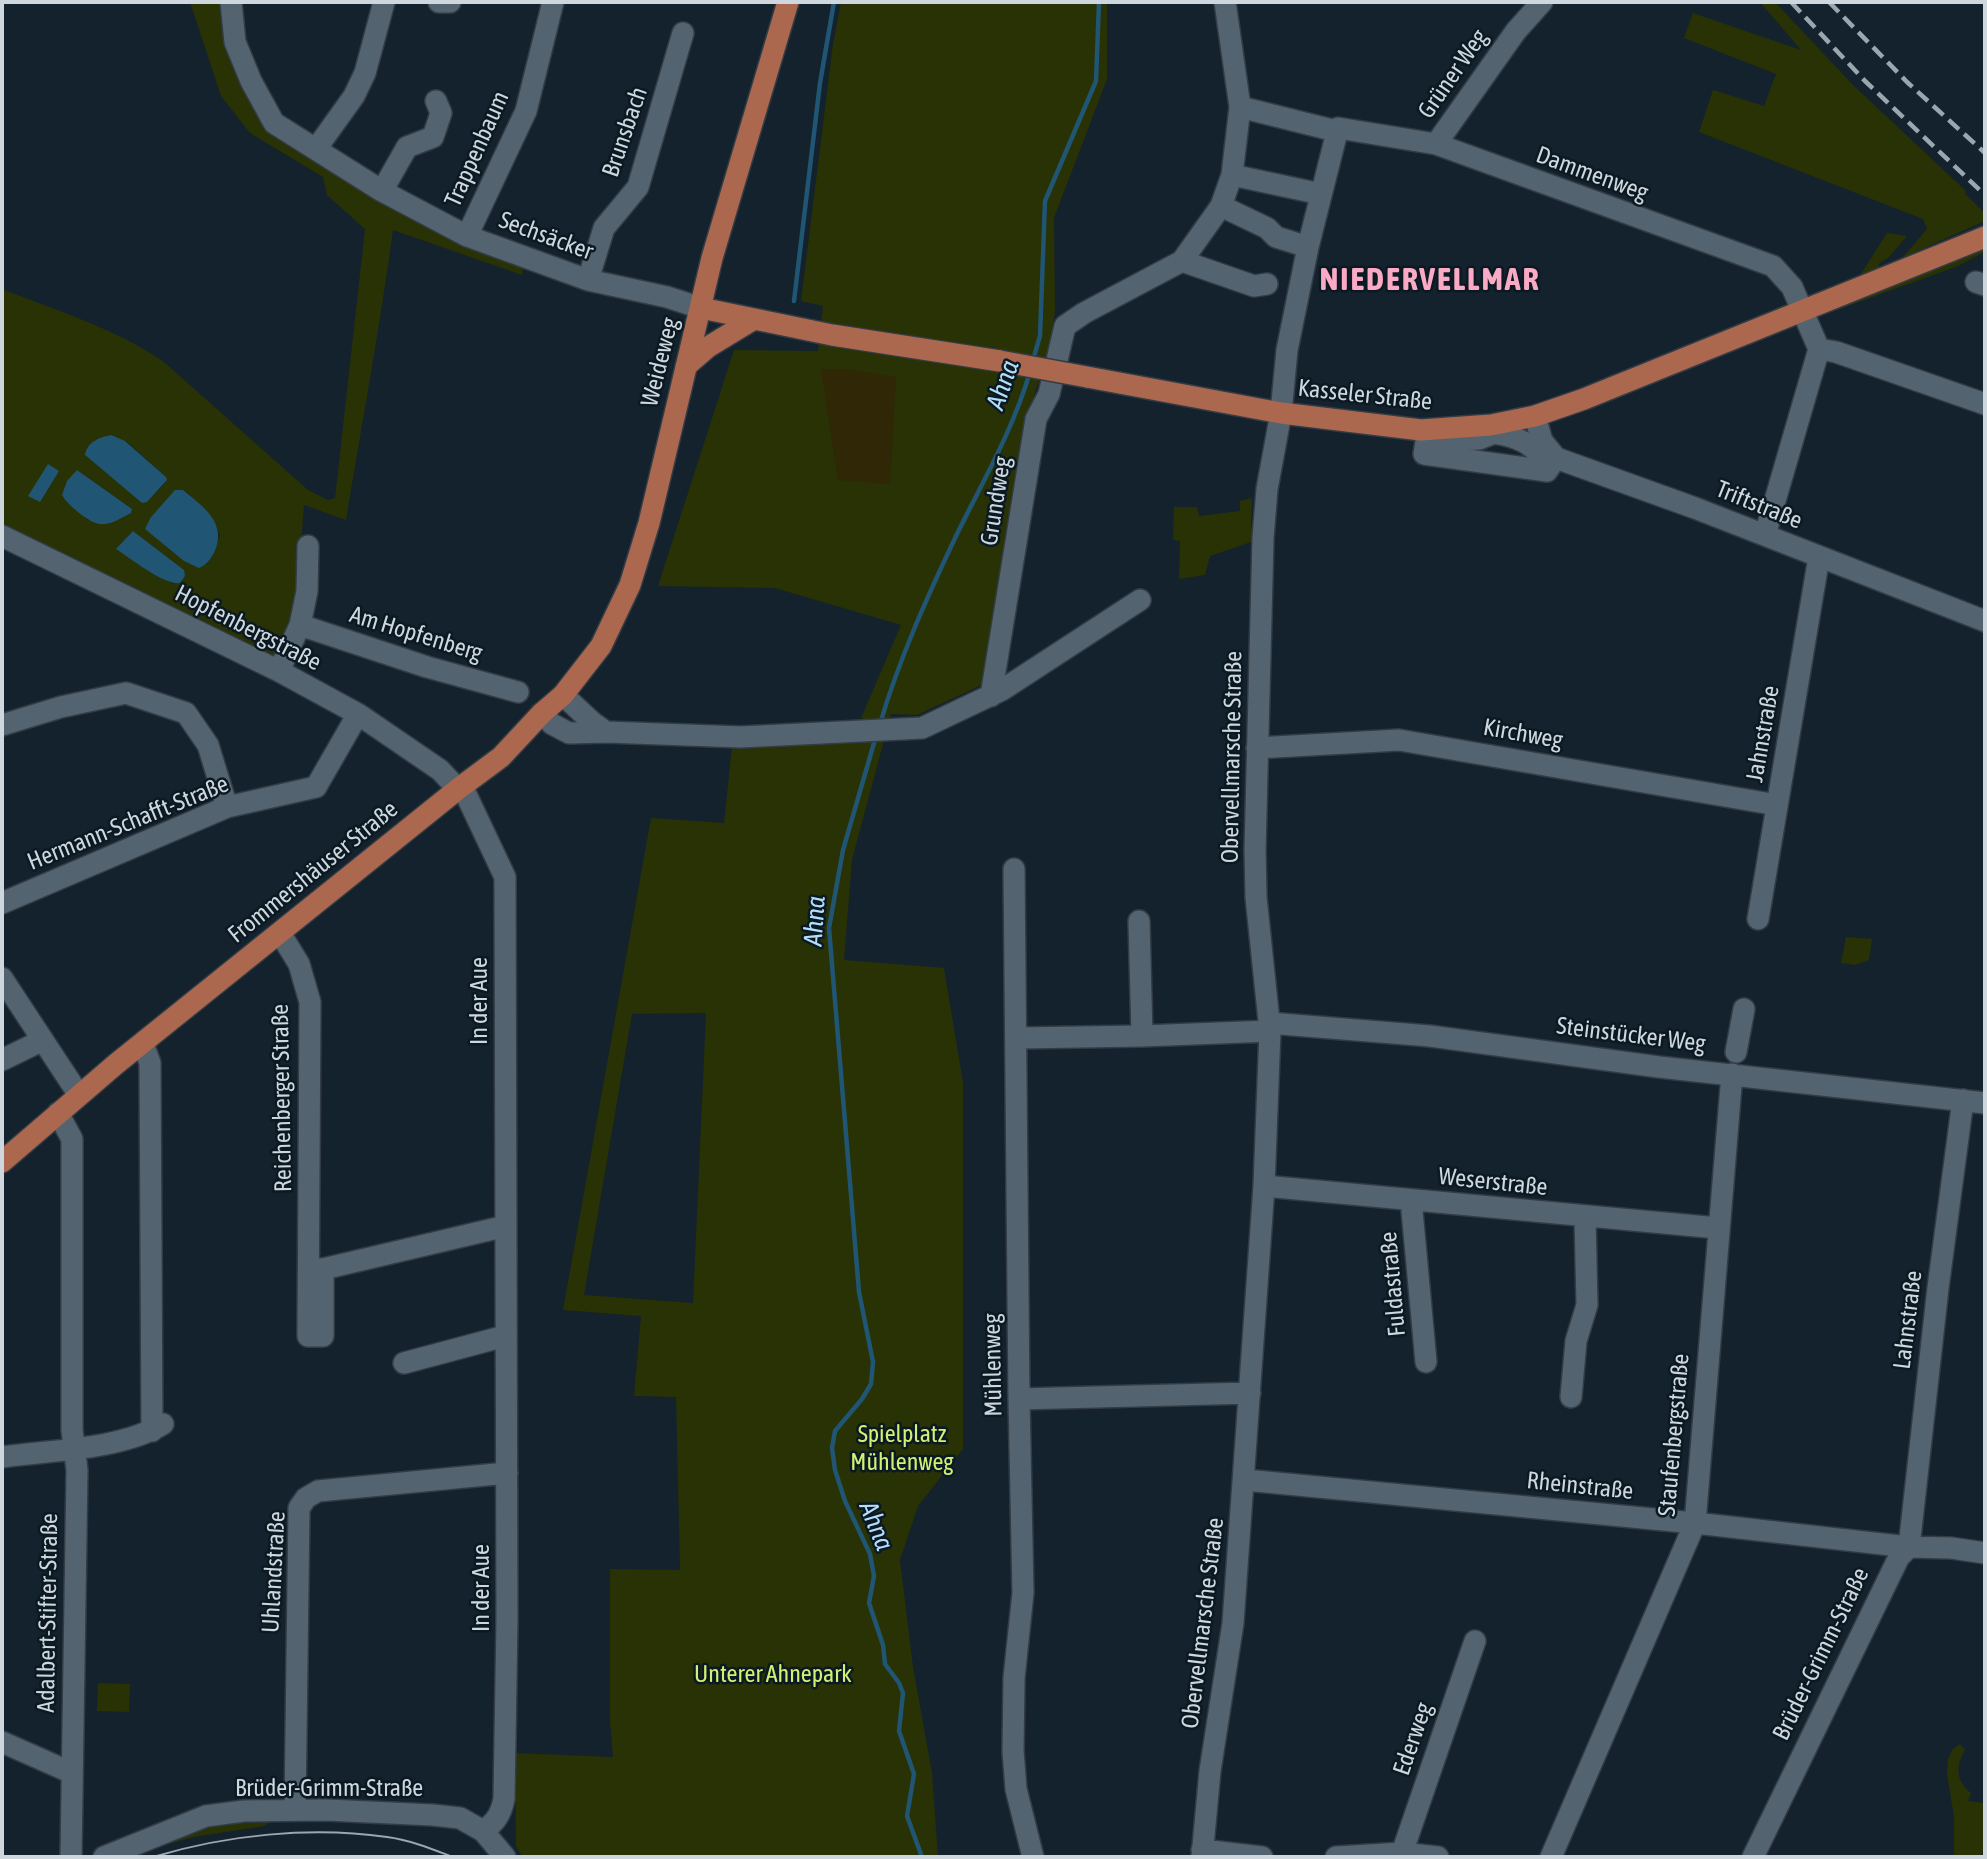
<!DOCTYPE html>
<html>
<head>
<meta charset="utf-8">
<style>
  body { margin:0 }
  #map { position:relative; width:1987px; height:1859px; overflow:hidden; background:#14222d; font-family:"Asap Condensed",sans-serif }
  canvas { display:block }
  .frame { position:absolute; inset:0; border:4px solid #ced7de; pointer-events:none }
</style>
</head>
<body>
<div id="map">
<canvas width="1987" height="1859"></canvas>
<div class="frame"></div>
</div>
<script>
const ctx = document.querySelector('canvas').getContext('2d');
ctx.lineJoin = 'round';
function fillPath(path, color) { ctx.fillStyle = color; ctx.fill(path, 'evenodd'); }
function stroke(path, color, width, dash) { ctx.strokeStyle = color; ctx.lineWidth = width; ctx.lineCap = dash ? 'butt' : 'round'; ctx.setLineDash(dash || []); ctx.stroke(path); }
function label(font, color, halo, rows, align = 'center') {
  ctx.font = font + ' "Asap Condensed",sans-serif'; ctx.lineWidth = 5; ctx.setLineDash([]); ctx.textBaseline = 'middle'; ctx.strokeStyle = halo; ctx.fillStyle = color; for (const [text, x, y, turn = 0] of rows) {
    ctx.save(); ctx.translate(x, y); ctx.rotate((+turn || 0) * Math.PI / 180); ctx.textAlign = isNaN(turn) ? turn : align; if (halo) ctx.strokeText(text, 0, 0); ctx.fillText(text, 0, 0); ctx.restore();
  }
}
const green = new Path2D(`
  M 190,2 L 223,2 L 267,123 L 524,262 L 522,275 L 393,230 C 380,327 362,423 346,520 L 304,505 L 296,610 L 277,657 L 2,523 L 2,289 C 57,311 115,328 164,362 L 308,490 L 328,500 L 335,498 L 365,229 L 327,195 L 323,177 L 250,133 L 221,96 ZM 126,441 L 166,477 L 165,483 L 147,502 L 142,502 L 85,455 ZM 77,470 L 132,509 L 88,520 L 64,498 ZM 176,490 L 183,490 C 200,504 211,516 220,535 L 211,559 L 151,517 ZM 133,531 L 184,570 L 173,584 L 117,549 Z
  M 841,2 L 1107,2 L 1107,79 L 1054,218 L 1055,311 L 1050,349 L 1028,413 L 986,683 L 917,715 L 891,714 L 852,860 L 844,960 L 944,968 L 963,1082 L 963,1449 L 918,1506 L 900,1560 L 913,1667 L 932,1773 L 938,1857 L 523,1857 L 516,1847 L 515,1753 L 613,1757 L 610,1721 L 610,1569 L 680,1570 L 676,1397 L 634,1396 L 641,1316 L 563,1310 L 651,818 L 724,823 L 732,746 L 860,739 L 862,716 L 901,625 L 775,588 L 658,586 L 734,350 L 818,351 L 823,306 L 801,301 L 833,44 ZM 706,1013 L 693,1303 L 584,1295 L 632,1014 Z
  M 1760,2 L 1775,2 L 1853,85 L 1966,191 L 1965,194 L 1985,213 L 1985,221 L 1902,258 L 1927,229 L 1923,219 L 1699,132 L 1713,90 L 1764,106 L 1776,74 L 1684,38 L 1693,13 L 1801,50 Z
  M 1887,233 L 1907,236 L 1888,258 L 1879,263 L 1879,270 L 1859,277 Z
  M 1985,245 L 1985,252 L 1958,266 L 1815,318 L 1816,314 Z
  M 1252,498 L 1251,526 L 1254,541 L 1210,556 L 1205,575 L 1179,579 L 1180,541 L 1173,540 L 1174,507 L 1197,507 L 1199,516 L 1240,511 L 1240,501 Z
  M 1846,937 L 1872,939 L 1869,960 L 1855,965 L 1841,963 Z
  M 98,1683 L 130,1684 L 129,1712 L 97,1711 Z
  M 1960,1744 L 1965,1750 C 1955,1766 1956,1781 1971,1793 L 1968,1801 L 1985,1803 L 1985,1848 L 1980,1857 L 1954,1857 L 1954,1817 L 1947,1774 L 1948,1759 L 1952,1750 Z
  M 277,1817 L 264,1826 L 194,1837 L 138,1852 L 198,1825 Z`);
const sand = new Path2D(`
  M 821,369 L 845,369 L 896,377 L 890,484 L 838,480 Z`);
const water = new Path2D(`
  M 111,435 L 125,441 L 166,477 L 167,480 L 147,502 L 142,503 L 85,455 C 87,442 100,437 111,435 Z
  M 48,464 L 59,471 L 40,502 L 28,496 Z
  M 77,470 L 132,509 L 131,513 C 107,526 100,530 78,512 C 72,507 66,502 62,495 L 67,481 Z
  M 175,490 L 183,490 C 204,507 228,524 214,553 C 210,560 206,565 199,568 L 184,561 L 145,529 L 151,517 Z
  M 133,531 L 184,570 L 185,576 L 180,583 C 165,586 130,558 116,549 Z`);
const stream = new Path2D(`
  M 794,301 L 820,83 L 834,2
  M 1033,360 L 1040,336 L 1045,201 L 1096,81 L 1099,2
  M 880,724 C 899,659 928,595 957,534 C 984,479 1012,432 1030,372
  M 876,736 L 843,850 L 829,928 L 859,1292 L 873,1362 L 871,1384 L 862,1399 L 835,1431 L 832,1448 L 835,1470 L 845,1501 L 870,1554 L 874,1576 L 869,1603 L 883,1645 L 885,1664 L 899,1683 L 903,1693 L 899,1731 L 914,1774 L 907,1816 L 922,1857`);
const minor = new Path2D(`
  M 231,2 L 235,42 L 251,81 L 274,123 L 382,191 L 467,236 L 588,280 L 667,297 L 701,308
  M 439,2 L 450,2
  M 1240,107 L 1336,131
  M 1436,144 L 1516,31 L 1542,2
  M 316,149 L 354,96 L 365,73 L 384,2
  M 1232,175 L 1321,194
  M 382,191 L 407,147 L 433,137 L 441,113 L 436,101
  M 1221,206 L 1267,228 L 1276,237 L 1308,247
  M 467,236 L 526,111 L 553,2
  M 1182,261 L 1254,286 L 1267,284
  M 588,280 L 604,228 L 638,187 L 683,33
  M 1976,282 L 1985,285
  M 1819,349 L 1836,352 L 1985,404
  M 1535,416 L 1542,441 L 1556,458 L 1695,508 L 1985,621
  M 1494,433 C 1523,437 1532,446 1551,465 L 1547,471 L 1424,454 L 1426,441 L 1479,439 Z
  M 2,536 L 279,671 L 358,714 L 440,770 L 458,789
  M 300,625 L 427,667 L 518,692
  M 279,671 L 300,625 L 307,591 L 308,546
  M 563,695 L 592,722 L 606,732
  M 991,696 L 1036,419 L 1049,394 L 1065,326 L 1084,313 L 1182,261 L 1221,206 L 1232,175 L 1240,107 L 1225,2
  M 542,713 L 552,724 L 569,733 L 606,732 L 741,737 L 922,728 L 1002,690 L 1140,600
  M 2,725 L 61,707 L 126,693 L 186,713 L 208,745 L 227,807
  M 1257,748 L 1399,740 L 1777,805
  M 462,786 L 505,877 L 507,1620 L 504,1799 C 501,1814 496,1822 483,1831
  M 1014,869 L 1019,1399 L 1023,1593 L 1014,1678 L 1013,1751 L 1016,1789 L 1033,1857
  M 2,903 L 227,807 L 316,787 L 358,714
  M 1758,919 L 1819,557
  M 1139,921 L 1142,1036
  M 280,933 L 299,964 L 310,1002 L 308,1336 L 323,1336 L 323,1269 L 309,1269
  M 2,978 L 79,1095
  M 1269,1023 L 1430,1036 L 1659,1067 L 1985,1103
  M 1017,1038 L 1142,1036 L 1270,1031
  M 143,1044 L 150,1063 L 152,1431
  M 1736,1052 L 1744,1009
  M 2,1060 L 43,1040
  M 58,1113 L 72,1139 L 72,1430 L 77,1470 L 71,1857
  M 1264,1186 L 1718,1228
  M 1411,1200 L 1426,1362
  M 323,1269 L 506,1226
  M 404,1363 L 505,1336
  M 1571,1397 L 1576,1341 L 1587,1305 L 1585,1217
  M 1019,1399 L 1250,1393
  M 2,1457 C 51,1450 120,1450 163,1424
  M 1245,1480 L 1695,1523 L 1909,1547 L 1938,1288 L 1963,1100
  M 2,1742 L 72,1773
  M 295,1810 L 299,1508 L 306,1498 L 318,1491 L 507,1473
  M 1202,1850 L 1262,1857
  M 1402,1853 L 1475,1641
  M 104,1857 L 206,1816 L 244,1811 L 326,1810 L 433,1815 L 460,1818 L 483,1831 L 505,1857
  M 1202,1857 L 1210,1771 L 1233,1623 L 1264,1186 L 1270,1031 L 1256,897 L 1255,850 L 1263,538 L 1267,489 L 1281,413 L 1287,350 L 1308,247 L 1338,128 L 1436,144 L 1773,266 L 1792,287 L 1819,349 L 1765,535
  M 1336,1857 L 1402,1853 L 1438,1857
  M 1551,1857 L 1695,1523 L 1732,1074
  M 1753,1857 L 1899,1557 L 1909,1547 L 1951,1548 L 1985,1553`);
const major = new Path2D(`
  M 701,308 L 832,335 L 1000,361
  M 686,366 L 708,347 L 754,319
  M 1087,377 L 1281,413 L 1421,430 L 1491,425 L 1535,416 L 1584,399 L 1985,237
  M 2,1162 L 116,1064 L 458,789 L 501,757 L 542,713 L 563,695 L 601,646 L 630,585 L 649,523 L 712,258 L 788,2`);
const tram = new Path2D(`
  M 153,1857 C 226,1835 310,1826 387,1837 C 410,1840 432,1849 453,1857
  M 1985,1857 L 1985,1856`);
const rail = new Path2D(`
  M 1791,2 L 1865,81 L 1985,195
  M 1829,2 L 1907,82 L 1985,153`);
const majorBridge = new Path2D(`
  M 1000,361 L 1087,377`);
const streetNames = [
  ["Grüner Weg",1453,74,-55],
  ["Brunsbach",625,132,-71],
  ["Trappenbaum",477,149,-66],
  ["Dammenweg",1592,174,20],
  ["Sechsäcker",546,236,20],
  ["Weideweg",660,362,-76],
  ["Kasseler Straße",1365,395,6],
  ["Grundweg",996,501,-81],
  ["Triftstraße",1759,505,22],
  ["Hopfenbergstraße",248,628,27],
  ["Am Hopfenberg",416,634,17],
  ["Kirchweg",1523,734,10],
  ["Jahnstraße",1763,734,-80],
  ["Obervellmarsche Straße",1232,757,-89],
  ["Hermann-Schafft-Straße",128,823,-22],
  ["Frommershäuser Straße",313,872,-39],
  ["In der Aue",479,1001,-90],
  ["Steinstücker Weg",1631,1035,7],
  ["Reichenberger Straße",282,1098,-91],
  ["Weserstraße",1493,1182,6],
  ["Fuldastraße",1393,1284,-95],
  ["Lahnstraße",1908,1320,-83],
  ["Mühlenweg",993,1365,-91],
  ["Staufenbergstraße",1674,1435,-85],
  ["Rheinstraße",1580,1486,6],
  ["Uhlandstraße",274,1572,-87],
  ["In der Aue",481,1588,-90],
  ["Adalbert-Stifter-Straße",48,1613,-89],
  ["Obervellmarsche Straße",1203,1623,-83],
  ["Brüder-Grimm-Straße",1821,1654,-64],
  ["Ederweg",1413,1739,-71],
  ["Brüder-Grimm-Straße",329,1788]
];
const parkNames = [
  ["Spielplatz",902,1434],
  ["Mühlenweg",902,1462],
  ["Unterer Ahnepark",773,1674]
];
const waterNames = [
  ["Ahna",1003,385,-71],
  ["Ahna",815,921,-86],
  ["Ahna",876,1526,68]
];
const districtNames = [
  ["NIEDERVELLMAR",1430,280]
];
fillPath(green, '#283204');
fillPath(sand, '#2f2706');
fillPath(water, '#215574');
stroke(stream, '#215574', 4.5);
stroke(minor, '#333c45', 24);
stroke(major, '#333c45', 24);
stroke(minor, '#536470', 21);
stroke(major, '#ac684e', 21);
stroke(tram, '#9ba6ae', 2);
stroke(rail, '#9ba6ae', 4.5, [14, 7]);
stroke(majorBridge, '#333c45', 24, []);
stroke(majorBridge, '#ac684e', 21);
label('24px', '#ced7de', '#0b1923', streetNames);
label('24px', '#d2f174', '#0b1923', parkNames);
label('italic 26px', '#b2defc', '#0b1923', waterNames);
ctx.letterSpacing = '2px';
label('bold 32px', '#fbaac6', '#0b1923', districtNames);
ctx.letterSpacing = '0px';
</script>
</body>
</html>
